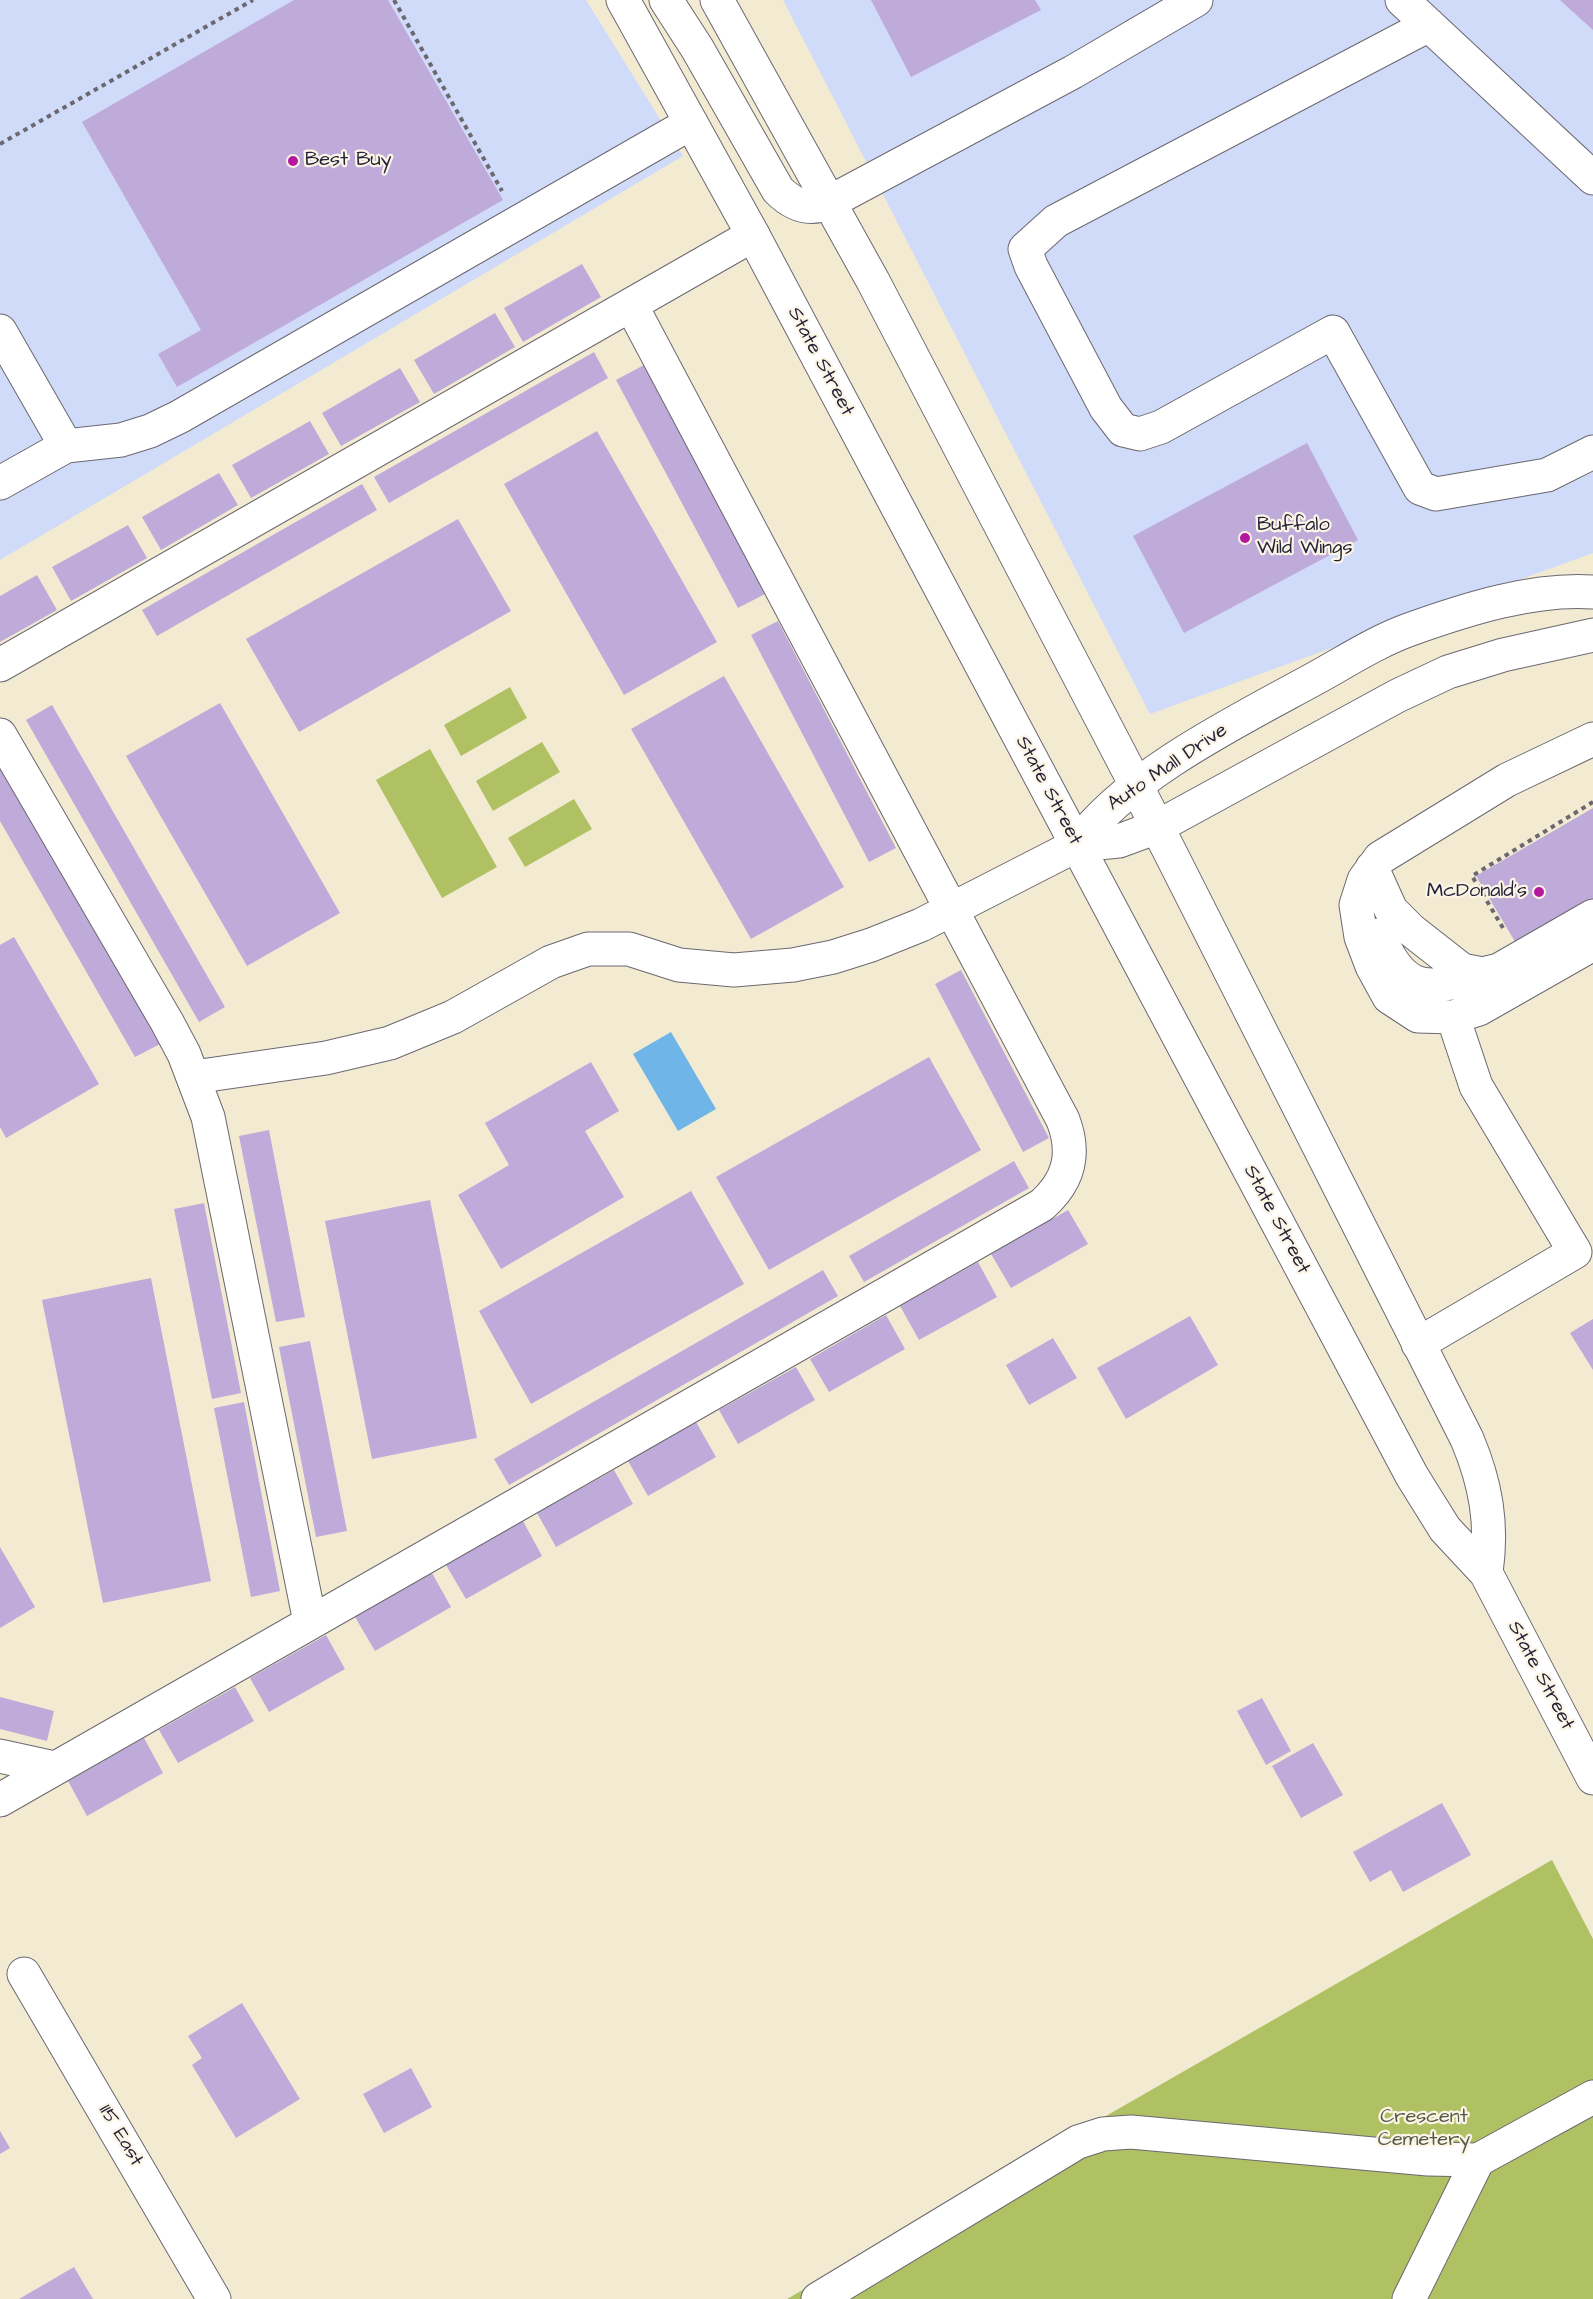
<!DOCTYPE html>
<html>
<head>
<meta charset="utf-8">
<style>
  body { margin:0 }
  canvas { display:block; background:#f2ebd2 }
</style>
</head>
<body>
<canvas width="1593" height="2299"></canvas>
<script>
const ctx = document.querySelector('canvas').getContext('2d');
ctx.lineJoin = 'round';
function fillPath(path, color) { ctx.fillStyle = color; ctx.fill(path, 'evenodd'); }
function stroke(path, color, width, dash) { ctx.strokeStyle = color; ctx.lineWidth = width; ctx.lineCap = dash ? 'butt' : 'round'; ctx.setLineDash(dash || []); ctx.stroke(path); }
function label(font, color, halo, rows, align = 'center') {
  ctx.font = font + ' "Architects Daughter",sans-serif'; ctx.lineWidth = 4.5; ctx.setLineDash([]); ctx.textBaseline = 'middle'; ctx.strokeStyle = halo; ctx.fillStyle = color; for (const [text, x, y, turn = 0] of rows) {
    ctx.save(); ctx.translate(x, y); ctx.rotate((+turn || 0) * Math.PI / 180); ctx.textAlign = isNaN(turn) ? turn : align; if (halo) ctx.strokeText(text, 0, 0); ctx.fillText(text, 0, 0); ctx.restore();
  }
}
const built = new Path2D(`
  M 0,0 L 586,0 L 683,156 L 0,560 Z
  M 783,0 L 1593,0 L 1593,553 L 1150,714 Z`);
const green = new Path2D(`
  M 510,687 L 527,718 L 461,756 L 444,725 Z
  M 542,742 L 560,772 L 493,811 L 476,781 Z
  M 430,749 L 497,867 L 442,898 L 376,780 Z
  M 574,799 L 592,829 L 525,867 L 508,838 Z
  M 1552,1860 L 1593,1939 L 1593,2299 L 787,2299 Z`);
const water = new Path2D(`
  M 671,1032 L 716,1109 L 678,1131 L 633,1054 Z`);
const building = new Path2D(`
  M 294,0 L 388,0 L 503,200 L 177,387 L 158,354 L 201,330 L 82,122 Z
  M 871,0 L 1035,0 L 1041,10 L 911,77 Z
  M 1560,0 L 1593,0 L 1593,30 Z
  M 582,264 L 601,297 L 523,342 L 504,308 Z
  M 495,313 L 515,347 L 434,394 L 414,360 Z
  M 594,352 L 608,378 L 389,503 L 374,477 Z
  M 644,365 L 765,594 L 738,608 L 616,380 Z
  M 400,368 L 420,402 L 341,446 L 322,413 Z
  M 310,421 L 329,454 L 251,498 L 232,465 Z
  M 597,431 L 717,642 L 624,695 L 504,484 Z
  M 1307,443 L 1358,540 L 1184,633 L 1133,536 Z
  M 219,473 L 238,505 L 161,550 L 142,517 Z
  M 362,484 L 377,510 L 157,636 L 142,610 Z
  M 458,519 L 511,611 L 299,732 L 246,639 Z
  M 128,525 L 147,558 L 71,601 L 52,567 Z
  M 37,575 L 57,610 L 0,642 L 0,596 Z
  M 778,621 L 896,848 L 869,862 L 751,635 Z
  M 724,676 L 844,887 L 751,939 L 631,729 Z
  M 220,703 L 340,913 L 247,966 L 126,756 Z
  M 52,705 L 225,1007 L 199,1022 L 26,720 Z
  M 0,759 L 162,1043 L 135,1057 L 0,821 Z
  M 1593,808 L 1593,907 L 1520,950 L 1476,876 Z
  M 14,937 L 99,1084 L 6,1138 L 0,1127 L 0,945 Z
  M 961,970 L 1049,1138 L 1023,1152 L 935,984 Z
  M 929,1057 L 981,1150 L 769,1270 L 716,1177 Z
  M 591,1062 L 619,1111 L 585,1131 L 624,1197 L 501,1269 L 458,1195 L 509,1165 L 485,1123 Z
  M 269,1130 L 305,1317 L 276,1322 L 239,1136 Z
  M 1014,1161 L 1029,1188 L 864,1282 L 849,1256 Z
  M 691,1191 L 744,1284 L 531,1404 L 479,1311 Z
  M 430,1200 L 477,1438 L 372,1459 L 325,1221 Z
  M 204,1203 L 241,1393 L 212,1399 L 174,1209 Z
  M 1068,1210 L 1088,1244 L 1011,1288 L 991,1254 Z
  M 978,1262 L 997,1297 L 919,1340 L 900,1306 Z
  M 823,1270 L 838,1296 L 509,1485 L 494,1459 Z
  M 151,1278 L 211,1581 L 103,1603 L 42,1300 Z
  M 886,1315 L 905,1349 L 829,1392 L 810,1359 Z
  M 1190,1316 L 1218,1365 L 1126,1419 L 1097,1368 Z
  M 1593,1319 L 1593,1370 L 1570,1333 Z
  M 1053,1338 L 1077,1378 L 1029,1405 L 1006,1365 Z
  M 310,1341 L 347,1531 L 316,1537 L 279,1347 Z
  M 796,1367 L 815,1400 L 738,1444 L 719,1410 Z
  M 244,1402 L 280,1591 L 251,1597 L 214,1408 Z
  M 696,1422 L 716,1457 L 648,1496 L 628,1461 Z
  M 614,1470 L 633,1504 L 556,1547 L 537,1513 Z
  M 523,1521 L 542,1556 L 466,1599 L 446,1565 Z
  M 0,1547 L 35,1607 L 0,1628 Z
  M 432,1573 L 451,1607 L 375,1651 L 355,1617 Z
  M 326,1635 L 345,1669 L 269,1712 L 250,1678 Z
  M 235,1687 L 254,1721 L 178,1763 L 159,1730 Z
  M 0,1697 L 54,1711 L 47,1741 L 0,1729 Z
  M 1262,1698 L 1291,1751 L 1266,1765 L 1237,1711 Z
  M 144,1738 L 163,1773 L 87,1816 L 68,1781 Z
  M 1313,1743 L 1343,1795 L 1301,1818 L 1272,1766 Z
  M 1442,1803 L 1471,1855 L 1403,1892 L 1391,1870 L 1370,1882 L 1353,1852 Z
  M 242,2003 L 300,2099 L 236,2138 L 192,2065 L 202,2058 L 188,2036 Z
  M 411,2068 L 432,2107 L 384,2133 L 363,2094 Z
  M 0,2131 L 10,2148 L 0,2154 Z
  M 74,2267 L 93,2299 L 19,2299 Z`);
const path = new Path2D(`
  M 394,0 L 502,191
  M 0,144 L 253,0
  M 1503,928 L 1472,876 L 1593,802`);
const minor = new Path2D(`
  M 1402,0 L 1593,178
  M 1429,25 L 1056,221 L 1025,249 L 1031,266 L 1106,408 L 1123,430 L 1140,434 L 1161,427 L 1333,332 L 1420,488 L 1436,494 L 1547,475 L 1593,452
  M 828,203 L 1073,72 L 1196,0
  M 0,331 L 66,446
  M 0,483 L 66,446 L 121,440 L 150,431 L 179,417 L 691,123
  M 0,665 L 753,235
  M 0,735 L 167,1022 L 184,1054 L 208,1117 L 310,1622
  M 1593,739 L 1507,780 L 1380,858 L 1364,880 L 1356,905 L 1361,937 L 1372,966 L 1389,997 L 1418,1016 L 1453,1017 L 1479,1009 L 1593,944
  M 1077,845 C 1125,776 1239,720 1314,679 C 1345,662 1377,641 1411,629 C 1467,609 1533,588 1593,592
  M 1372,868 L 1391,910 L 1411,930 L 1462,970 L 1482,974 L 1499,970 L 1593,916
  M 1379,935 C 1403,994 1428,992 1483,974
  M 194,1077 L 326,1058 L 390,1043 L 453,1017 L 551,962 L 588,949 L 629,949 L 679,965 L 734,970 L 793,965 L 833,957 L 871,945 L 921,925 L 1077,845 L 1119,841 L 1157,827 L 1397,696 L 1448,672 L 1503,655 L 1593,635
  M 1418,1344 L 1575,1252 L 1476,1086 L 1453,1017
  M 0,1756 L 55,1768
  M 0,1800 L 1042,1205 C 1069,1181 1076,1154 1063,1120 L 631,305
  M 24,1974 L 214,2299
  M 1478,2160 L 1593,2097
  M 818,2299 L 1078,2142 L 1103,2134 L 1131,2132 L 1428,2159 L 1478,2160 L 1409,2299`);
const major = new Path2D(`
  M 623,0 L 753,235 L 1412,1476 L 1445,1529 L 1486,1573 L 1593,1778
  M 666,0 L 697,48 L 778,190 C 793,205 808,211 828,203
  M 717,0 L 873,281 L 1136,785 L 1467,1439 C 1486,1484 1493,1524 1486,1573`);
const markers = [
  [293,161,6,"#b5179e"],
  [1245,538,6,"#b5179e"],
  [1539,892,6,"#b5179e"]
];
const poiNames = [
  ["Best Buy",305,161],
  ["Buffalo",1257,526],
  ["Wild Wings",1257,549],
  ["McDonald's",1527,892,"right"]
];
const streetNames = [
  ["State Street",820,362,62],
  ["Auto Mall Drive",1168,768,-34],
  ["State Street",1048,791,62],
  ["State Street",1276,1220,62],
  ["State Street",1540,1676,62],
  ["115 East",120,2136,59]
];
const parkNames = [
  ["Crescent",1424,2118],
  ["Cemetery",1424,2141]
];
fillPath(built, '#d0daf9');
fillPath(green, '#b0c164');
fillPath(water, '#70b5e7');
fillPath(building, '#bfabda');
stroke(minor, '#6b6870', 35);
stroke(major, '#6b6870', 35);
stroke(path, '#6b6870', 4, [4.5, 4.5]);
stroke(minor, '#fff', 33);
stroke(major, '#fff', 33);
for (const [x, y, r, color] of markers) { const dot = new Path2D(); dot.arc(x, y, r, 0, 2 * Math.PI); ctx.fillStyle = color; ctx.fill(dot); stroke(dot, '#fcf5e5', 2); }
label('20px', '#22223b', '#fcf5e5', poiNames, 'left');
label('20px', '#22223b', '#fcf5e5', streetNames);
label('20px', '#545a49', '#fcf5e5', parkNames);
</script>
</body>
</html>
